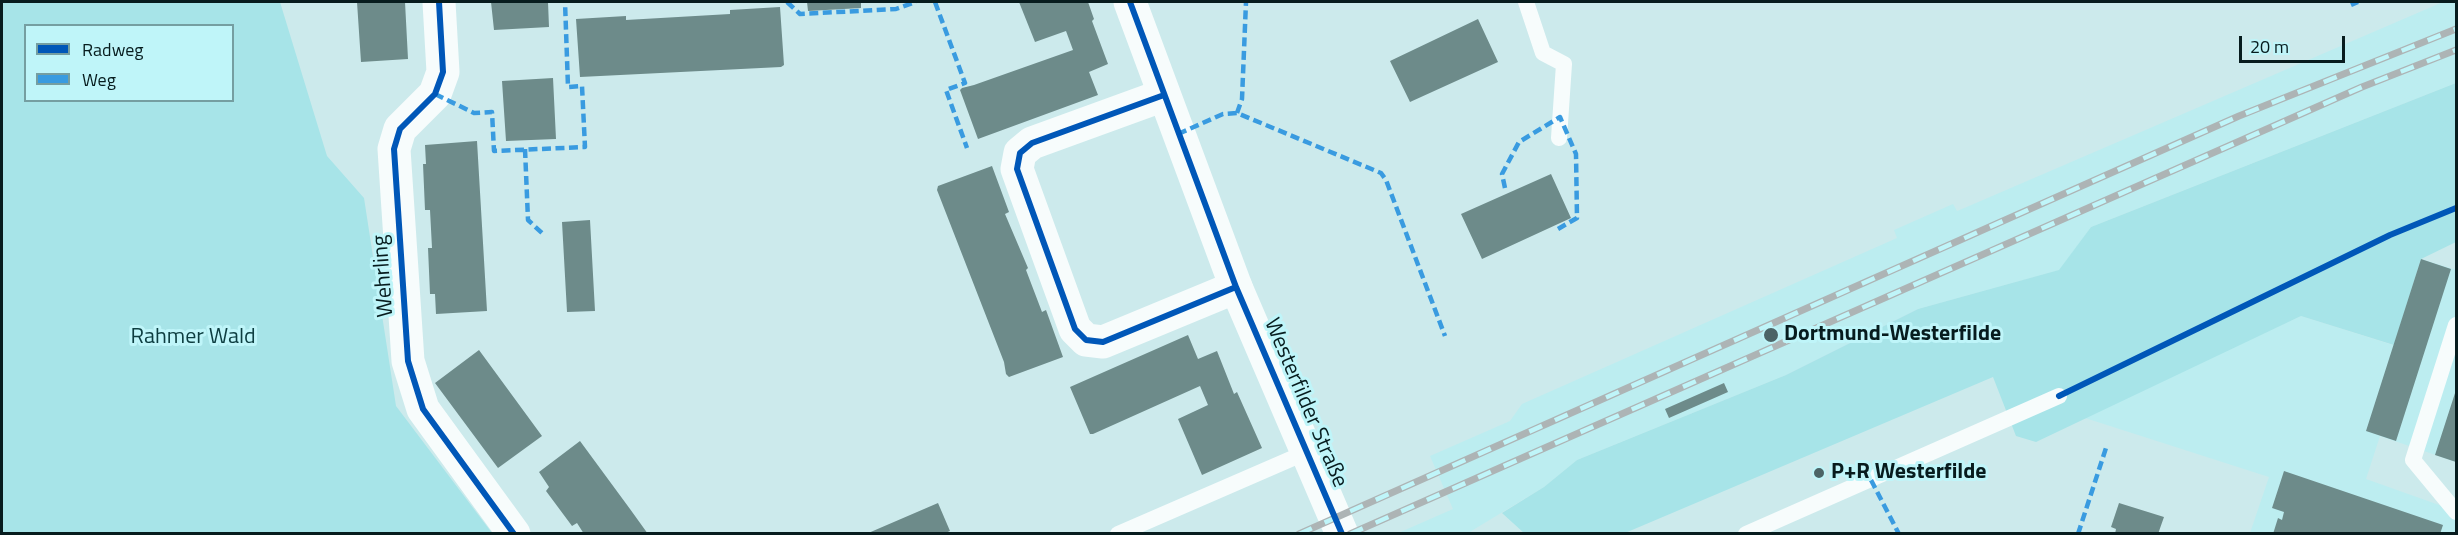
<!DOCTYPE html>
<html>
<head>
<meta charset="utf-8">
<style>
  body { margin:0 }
  #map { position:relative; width:2458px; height:535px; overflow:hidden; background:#cceaec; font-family:"Titillium Web",sans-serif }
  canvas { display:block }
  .frame { position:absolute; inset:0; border:3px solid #071c1e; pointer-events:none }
  .legend { position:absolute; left:24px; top:24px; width:210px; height:78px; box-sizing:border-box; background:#bff5f9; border:2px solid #759ea1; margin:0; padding:8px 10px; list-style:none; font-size:18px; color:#071c1e }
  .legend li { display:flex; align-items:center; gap:12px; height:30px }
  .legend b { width:30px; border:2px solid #759ea1 }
  .scale { position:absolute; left:2239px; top:36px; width:106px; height:27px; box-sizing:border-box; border:3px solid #071c1e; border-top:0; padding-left:8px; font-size:18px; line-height:21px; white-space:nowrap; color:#071c1e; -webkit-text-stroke:4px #bff5f9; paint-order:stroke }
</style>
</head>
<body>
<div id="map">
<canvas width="2458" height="535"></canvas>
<div class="frame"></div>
<ul class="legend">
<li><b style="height:8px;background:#0057b8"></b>Radweg</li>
<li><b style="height:8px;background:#399be0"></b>Weg</li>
</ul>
<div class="scale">20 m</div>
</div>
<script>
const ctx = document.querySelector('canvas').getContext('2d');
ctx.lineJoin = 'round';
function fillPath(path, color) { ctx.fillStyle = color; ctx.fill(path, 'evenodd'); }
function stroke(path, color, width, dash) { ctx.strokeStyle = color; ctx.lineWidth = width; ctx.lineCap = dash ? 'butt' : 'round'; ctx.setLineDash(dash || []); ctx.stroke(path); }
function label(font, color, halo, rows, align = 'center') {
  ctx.font = font + ' "Titillium Web",sans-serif'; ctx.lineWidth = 6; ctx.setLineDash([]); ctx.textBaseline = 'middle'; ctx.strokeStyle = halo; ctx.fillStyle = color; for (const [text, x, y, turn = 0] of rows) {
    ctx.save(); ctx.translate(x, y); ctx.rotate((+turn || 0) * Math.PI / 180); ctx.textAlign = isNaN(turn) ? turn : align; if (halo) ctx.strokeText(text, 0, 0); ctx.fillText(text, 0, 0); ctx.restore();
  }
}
const built = new Path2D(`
  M 2443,2 L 2456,2 L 2456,83 L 2091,227 L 2060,270 L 1918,309 L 1786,375 L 1577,460 L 1544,487 L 1468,533 L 1396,534 L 1453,509 L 1430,456 L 1510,421 L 1522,404 L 1897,238 L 1894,230 L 1953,204 L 1957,211 L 1962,209 Z
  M 2421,259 L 2456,270 L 2456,462 L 2380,436 L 2366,479 L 2456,511 L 2455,533 L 2250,533 L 2269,477 L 2082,417 L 2301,316 L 2393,345 Z`);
const green = new Path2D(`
  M 2,2 L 280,2 L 327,156 L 364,198 L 396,406 L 492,533 L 2,533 ZM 26,26 L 232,26 L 232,100 L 26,100 Z
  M 2456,83 L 2456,242 L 2421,259 L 2394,345 L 2301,316 L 2036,442 L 2016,436 L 1993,377 L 1625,533 L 1524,533 L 1502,513 L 1544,487 L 1577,460 L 1786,375 L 1918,309 L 2059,270 L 2091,227 Z`);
const building = new Path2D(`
  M 357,2 L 405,2 L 408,59 L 361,62 Z
  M 491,2 L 548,2 L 549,27 L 494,30 Z
  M 807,2 L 861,2 L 861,8 L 808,11 Z
  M 1019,2 L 1088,2 L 1094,19 L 1092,21 L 1108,64 L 1089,72 L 1098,95 L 978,139 L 960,90 L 962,88 L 974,85 L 1073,50 L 1066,31 L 1035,42 Z
  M 780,7 L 784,65 L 781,67 L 580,77 L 576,19 L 626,16 L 626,20 L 730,14 L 730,10 Z
  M 1478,19 L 1498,62 L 1410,102 L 1390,61 Z
  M 553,78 L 556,139 L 506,141 L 502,81 Z
  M 477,141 L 487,311 L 436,314 L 435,294 L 430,294 L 428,248 L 432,248 L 430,210 L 425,210 L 423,164 L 426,164 L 425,145 Z
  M 992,166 L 1009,212 L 1005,214 L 1028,268 L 1026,270 L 1042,312 L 1046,310 L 1063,357 L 1009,377 L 1006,374 L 1004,362 L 937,190 L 938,186 Z
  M 1551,174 L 1571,218 L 1482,259 L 1461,214 Z
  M 590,220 L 595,311 L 567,312 L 562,222 Z
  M 2421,259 L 2451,269 L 2396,441 L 2366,431 Z
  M 1188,335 L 1198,359 L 1217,351 L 1234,394 L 1237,392 L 1262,448 L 1202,475 L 1178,419 L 1208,405 L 1200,386 L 1093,434 L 1090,434 L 1070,387 Z
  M 479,350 L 542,436 L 498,468 L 435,383 Z
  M 1724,383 L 1728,392 L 1669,418 L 1665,409 Z
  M 2456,390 L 2456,462 L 2435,455 Z
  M 580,441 L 630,509 L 648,534 L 584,534 L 577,523 L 572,526 L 546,491 L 549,487 L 539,472 Z
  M 2284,471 L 2443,525 L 2440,534 L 2273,534 L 2278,518 L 2282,520 L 2284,512 L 2272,508 Z
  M 938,503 L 950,531 L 943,534 L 866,534 Z
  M 2119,503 L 2164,517 L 2158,534 L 2115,534 L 2116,529 L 2111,527 Z`);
const service = new Path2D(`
  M 1526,2 L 1543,53 L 1564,64 L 1559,138
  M 2456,325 L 2413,460 L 2456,512
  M 1118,534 L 1307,452
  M 1746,534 L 2059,396`);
const minor = new Path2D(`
  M 439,2 L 443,72 L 435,94 L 400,129 L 394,149 L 408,361 L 423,409 L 514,534
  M 1164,95 L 1032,143 L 1020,153 L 1017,169 L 1075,329 L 1086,340 L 1103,342 L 1236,287`);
const tertiary = new Path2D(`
  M 1130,2 L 1236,287 L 1342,534`);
const rail = new Path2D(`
  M 1299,534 L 2239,116 L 2456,29
  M 1350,534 L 2362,87 L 2456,50`);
const quiet = new Path2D(`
  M 787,2 L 800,14 L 896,9 L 916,2
  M 935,2 L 965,83 L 946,90 L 967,148
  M 2351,5 L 2358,2
  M 435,94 L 474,113 L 492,112 L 494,151 L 585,147 L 582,86 L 568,87 L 565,2
  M 1237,113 L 1242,99 L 1246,2
  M 1178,134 L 1223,114 L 1237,113 L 1381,173 L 1386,180 L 1445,336
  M 525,149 L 528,220 L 543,234
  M 1505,188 L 1502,174 L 1519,142 L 1560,117 L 1576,154 L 1577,218 L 1558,229
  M 1871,480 L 1899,534
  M 2078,534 L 2106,448`);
const cycleway = new Path2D(`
  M 439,2 L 443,72 L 435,94 L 400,129 L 394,149 L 408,361 L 423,409 L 514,534
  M 1130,2 L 1236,287 L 1342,534
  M 1164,95 L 1032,143 L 1020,153 L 1017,169 L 1075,329 L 1086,340 L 1103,342 L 1236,287
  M 2059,396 L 2390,235 L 2456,208`);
const markers = [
  [1771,335,8,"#4c6466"],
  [1819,473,6,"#4c6466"]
];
const streetNames = [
  ["Wehrling",384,276,-94],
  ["Westerfilder Straße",1305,403,67]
];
const poiNames = [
  ["Dortmund-Westerfilde",1784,335],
  ["P+R Westerfilde",1831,473]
];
const parkNames = [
  ["Rahmer Wald",193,338]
];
fillPath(built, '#bcedf0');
fillPath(green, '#a7e4e8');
fillPath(building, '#6d8b8a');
stroke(service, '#f7fcfc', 16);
stroke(minor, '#f7fcfc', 33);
stroke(tertiary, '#f7fcfc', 33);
stroke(rail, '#adb4b5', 7);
stroke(rail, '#bff5f9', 4.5, [14]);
stroke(quiet, '#399be0', 4.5, [9, 4.5]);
stroke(cycleway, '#0057b8', 6);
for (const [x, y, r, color] of markers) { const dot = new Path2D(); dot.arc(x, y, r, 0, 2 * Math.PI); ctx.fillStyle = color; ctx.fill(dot); stroke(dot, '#bff5f9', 2); }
label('22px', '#071c1e', '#bff5f9', streetNames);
label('bold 22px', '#071c1e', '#bff5f9', poiNames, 'left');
label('22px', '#0d3d40', '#bff5f9', parkNames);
</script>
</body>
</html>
